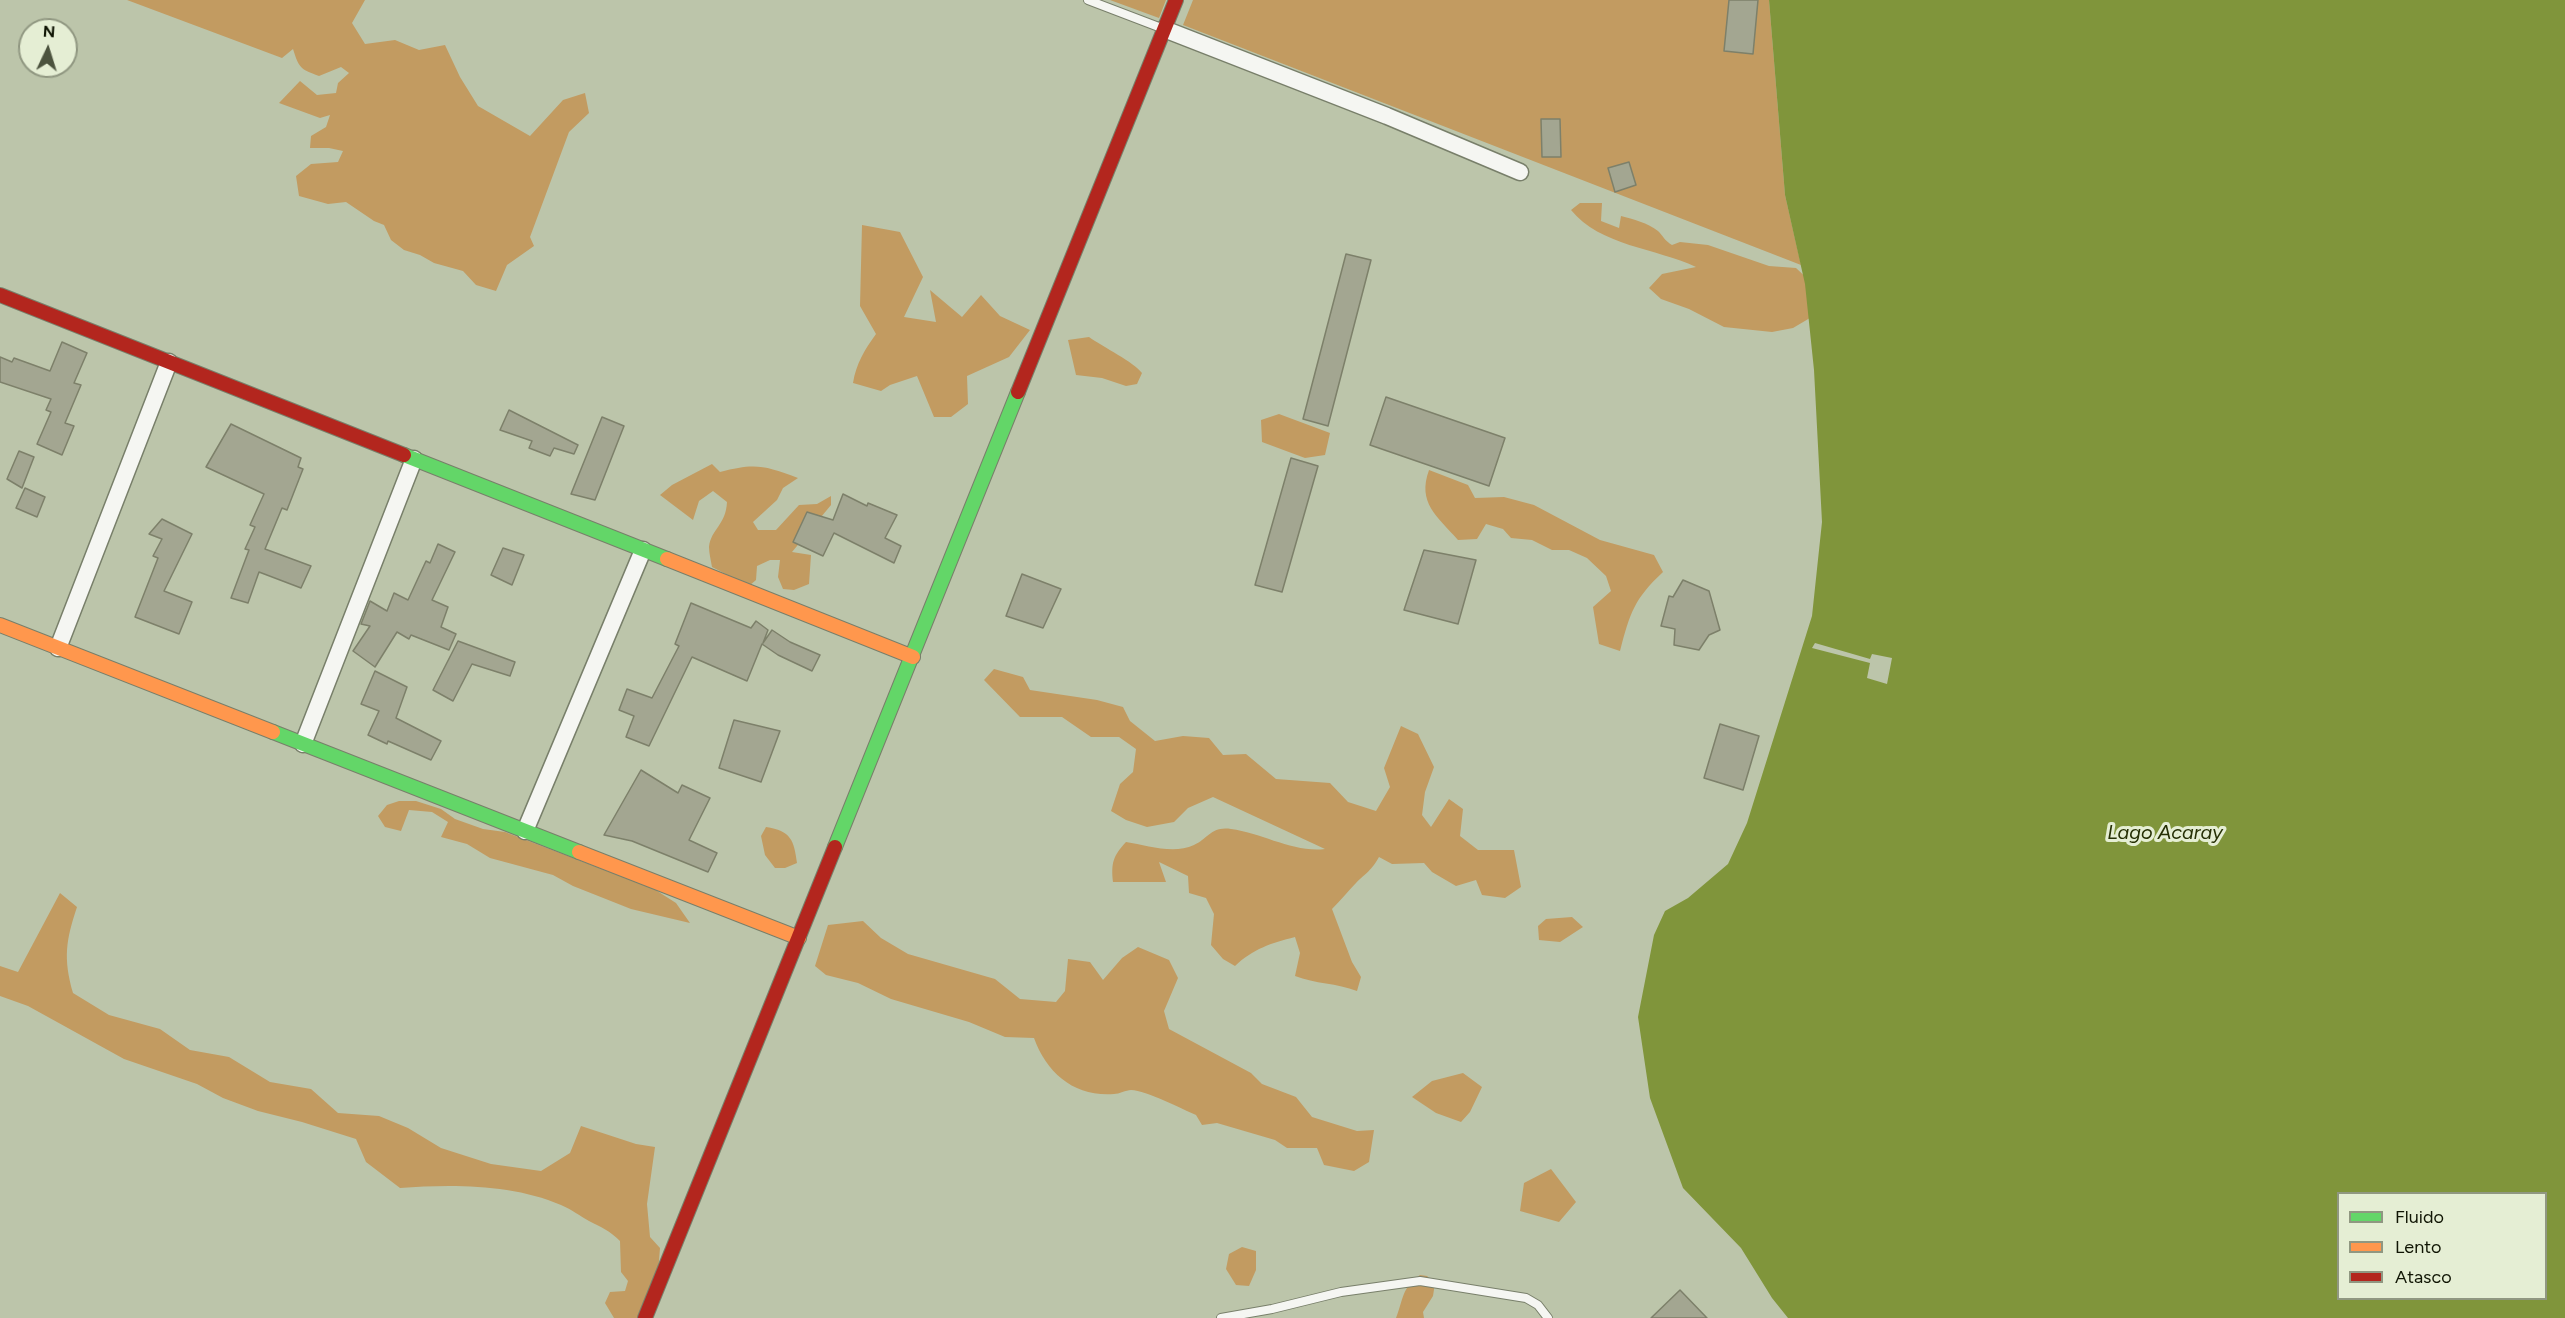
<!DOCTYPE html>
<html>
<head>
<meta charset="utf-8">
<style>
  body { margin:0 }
  #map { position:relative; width:2565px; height:1318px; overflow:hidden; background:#bcc5aa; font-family:Figtree,sans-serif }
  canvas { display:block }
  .legend { position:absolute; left:2337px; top:1192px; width:210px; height:108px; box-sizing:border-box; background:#e5eed4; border:2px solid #909781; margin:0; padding:8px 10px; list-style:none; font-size:18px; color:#101504 }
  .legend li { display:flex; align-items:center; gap:12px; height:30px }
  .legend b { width:30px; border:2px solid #909781 }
  .north { position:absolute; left:18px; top:18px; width:60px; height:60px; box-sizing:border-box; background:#e5eed4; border:2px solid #909781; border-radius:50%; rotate:4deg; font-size:16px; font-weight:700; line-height:24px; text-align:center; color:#101504 }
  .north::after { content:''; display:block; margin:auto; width:21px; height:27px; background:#4c533e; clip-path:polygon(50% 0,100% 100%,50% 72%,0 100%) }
</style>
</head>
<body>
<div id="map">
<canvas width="2565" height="1318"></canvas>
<ul class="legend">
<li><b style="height:8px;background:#63d668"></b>Fluido</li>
<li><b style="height:8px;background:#ff974d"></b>Lento</li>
<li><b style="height:8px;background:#b3261e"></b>Atasco</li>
</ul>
<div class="north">N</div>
</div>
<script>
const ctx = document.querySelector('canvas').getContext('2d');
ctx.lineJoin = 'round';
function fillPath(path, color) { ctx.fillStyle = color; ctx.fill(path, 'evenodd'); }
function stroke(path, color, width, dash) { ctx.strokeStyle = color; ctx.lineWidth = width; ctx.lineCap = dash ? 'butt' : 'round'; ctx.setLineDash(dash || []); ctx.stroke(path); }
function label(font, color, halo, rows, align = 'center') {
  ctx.font = font + ' Figtree,sans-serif'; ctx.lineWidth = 6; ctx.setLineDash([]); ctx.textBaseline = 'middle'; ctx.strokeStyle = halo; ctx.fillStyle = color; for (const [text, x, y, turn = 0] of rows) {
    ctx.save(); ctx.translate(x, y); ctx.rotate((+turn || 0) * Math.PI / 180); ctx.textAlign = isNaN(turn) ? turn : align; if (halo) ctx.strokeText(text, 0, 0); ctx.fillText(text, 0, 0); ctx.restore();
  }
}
const forest = new Path2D(`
  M 127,0 L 365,0 L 352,23 L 365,44 L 395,40 L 419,50 L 445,45 L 460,77 L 478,106 L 530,136 L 563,100 L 585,93 L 589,113 L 569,132 L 530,237 L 534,246 L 507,265 L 496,291 L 476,285 L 463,271 L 434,263 L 420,255 L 404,250 L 391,240 L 384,225 L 374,221 L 346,202 L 328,204 L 299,196 L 296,176 L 311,164 L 338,162 L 343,151 L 329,148 L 310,148 L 311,136 L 326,127 L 330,115 L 320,118 L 279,103 L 300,81 L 317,95 L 336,93 L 338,83 L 349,73 L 341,67 L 319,76 C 300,69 299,68 293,49 L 282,58 Z
  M 1110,0 L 1166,0 L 1159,18 Z
  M 1193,0 L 1769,0 L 1785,195 L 1801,265 L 1183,25 Z
  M 1580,203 L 1602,203 L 1601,221 L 1619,228 L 1621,216 C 1633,219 1648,223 1658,231 C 1663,236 1665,241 1672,245 L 1680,242 L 1708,245 L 1769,266 L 1796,268 L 1812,283 L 1815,315 L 1793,328 L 1772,332 L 1724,327 L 1689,309 L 1661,299 L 1649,288 L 1662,274 L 1696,267 C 1656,248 1600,246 1571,210 Z
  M 862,225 L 900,232 L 923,277 L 904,317 L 936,322 L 930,290 L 962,317 L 981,295 L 1000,316 L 1030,330 L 1009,357 L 967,376 L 968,404 L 951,417 L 934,417 L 917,376 L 890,385 L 881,391 L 853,383 C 856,364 865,349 876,334 L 860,306 Z
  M 1089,337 C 1103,347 1134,362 1142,373 L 1137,384 L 1126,386 L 1102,378 L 1076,375 L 1068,340 Z
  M 1279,414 L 1330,433 L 1325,455 L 1305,458 L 1262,442 L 1261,420 Z
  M 712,464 L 720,472 C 754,463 764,465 798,478 L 783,488 L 777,500 L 753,522 L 758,530 L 776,530 L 799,505 L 817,504 L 831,496 L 831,505 L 792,552 L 811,555 L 809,584 L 794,590 L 783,589 L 778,577 L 780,560 L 770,560 L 757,566 L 756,580 L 749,586 L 712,567 C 711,561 709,553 709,547 C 711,529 726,525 727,502 L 713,491 L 699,501 L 693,520 L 660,495 L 672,485 Z
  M 1429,470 L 1468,485 L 1475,498 L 1504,497 L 1534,505 L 1600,540 L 1654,555 L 1663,572 C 1634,599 1630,613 1620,651 L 1599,644 L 1593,607 L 1611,591 L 1606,576 L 1587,558 L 1569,550 L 1552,550 L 1532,540 L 1511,538 L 1503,529 L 1486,524 L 1477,539 L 1458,540 C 1437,516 1417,503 1429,470 Z
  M 994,669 L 1023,677 L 1030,690 L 1097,700 L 1123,707 L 1130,721 L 1155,741 L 1183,736 L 1209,738 L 1223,755 L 1246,754 L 1276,779 L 1330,783 L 1348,802 L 1376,811 L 1390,787 L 1384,768 L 1401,726 L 1418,734 L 1434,767 L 1425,792 L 1422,815 L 1431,827 L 1449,799 L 1463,809 L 1460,836 L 1478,850 L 1514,850 L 1521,887 L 1505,898 L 1482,895 L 1476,880 L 1456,886 L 1432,872 L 1424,863 L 1392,864 L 1379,857 C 1371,871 1367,872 1356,883 C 1348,891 1341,900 1332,909 L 1352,962 L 1361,977 L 1357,991 C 1337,983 1315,984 1295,976 L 1300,953 L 1295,937 C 1271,943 1253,949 1235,966 L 1223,959 L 1211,945 L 1214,914 L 1206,898 L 1189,893 L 1188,876 L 1159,862 L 1166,882 L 1113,882 C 1111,863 1113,856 1126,842 C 1147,845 1173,855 1194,845 C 1208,839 1211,826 1231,829 C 1262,833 1294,853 1325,849 L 1213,797 L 1188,808 L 1174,822 L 1147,827 L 1126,820 L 1111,811 L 1120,784 L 1133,772 L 1136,749 L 1119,737 L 1091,737 L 1062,717 L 1020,717 L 984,680 Z
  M 399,801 L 416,801 L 441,809 L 455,819 L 483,829 L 505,832 L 654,889 L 676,903 L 690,923 L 631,909 L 573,886 L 553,875 L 490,858 L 467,844 L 441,837 L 448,822 L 432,812 L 409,810 L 401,831 L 385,827 L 378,816 L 387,805 Z
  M 766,827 C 791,831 794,840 797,863 L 785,868 L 775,868 L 765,855 L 761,836 Z
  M 60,893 L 77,907 C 66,940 63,958 73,993 L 109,1015 L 160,1029 L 190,1050 L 229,1057 L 270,1082 L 311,1089 L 338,1113 L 379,1116 L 408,1128 L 441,1148 L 491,1164 L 541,1171 L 570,1153 L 581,1126 L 636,1144 L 655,1147 L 647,1204 L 650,1237 L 660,1248 L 658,1273 L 644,1318 L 614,1318 L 605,1303 L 610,1292 L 625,1291 L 628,1281 L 621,1272 L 620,1241 C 610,1231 601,1227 589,1221 C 580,1216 571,1209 561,1205 C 513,1184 451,1184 400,1188 L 366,1162 L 356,1139 L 302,1122 L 258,1111 L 223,1098 L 197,1084 L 124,1059 L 28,1006 L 0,996 L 0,966 L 18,972 Z
  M 1572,917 L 1583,927 L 1560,942 L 1539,940 L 1538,926 L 1546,919 Z
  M 863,921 L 881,938 L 908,954 L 995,979 L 1020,999 L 1056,1002 L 1065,991 L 1068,959 L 1090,962 L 1103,980 L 1122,958 L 1138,947 L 1169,960 L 1178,978 L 1164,1011 L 1169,1029 L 1251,1073 L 1262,1084 L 1296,1097 L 1312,1117 L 1357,1131 L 1374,1130 L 1369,1162 L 1354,1171 L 1324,1165 L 1317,1148 L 1287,1148 L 1275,1140 L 1217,1123 L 1202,1125 L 1196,1115 C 1180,1108 1147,1091 1131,1090 C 1126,1090 1119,1094 1114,1094 C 1075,1097 1047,1074 1034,1038 L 1005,1037 L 969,1022 L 891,999 L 858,983 L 826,975 L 815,966 L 828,925 Z
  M 1463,1073 L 1482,1087 L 1470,1112 L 1461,1122 L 1436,1113 L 1412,1097 L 1432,1081 Z
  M 1551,1169 L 1576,1202 L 1559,1222 L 1520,1211 L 1524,1183 Z
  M 1242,1247 L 1256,1251 L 1256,1270 L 1249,1286 L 1236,1285 L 1226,1269 L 1229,1254 Z
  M 1420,1275 L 1427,1276 L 1435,1283 L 1433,1296 L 1423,1312 L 1424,1318 L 1396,1318 C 1404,1298 1401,1289 1420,1275 Z`);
const water = new Path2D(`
  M 1769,0 L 2565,0 L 2565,1318 L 1788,1318 L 1772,1298 L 1741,1248 L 1683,1188 L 1650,1098 L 1638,1017 L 1654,935 L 1665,911 L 1688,898 L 1728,864 L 1747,823 L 1812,616 L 1822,522 L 1814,370 L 1805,284 L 1785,195 ZM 2338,1194 L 2546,1194 L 2546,1298 L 2338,1298 Z`);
const pier = new Path2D(`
  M 1815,643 L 1870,659 L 1872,654 L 1892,658 L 1887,684 L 1867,678 L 1870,663 L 1812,648 Z`);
const building = new Path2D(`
  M 1729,0 L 1758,0 L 1753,54 L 1724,51 Z
  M 1541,119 L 1560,119 L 1561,157 L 1542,157 Z
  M 1629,162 L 1636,185 L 1615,192 L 1608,168 Z
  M 1346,254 L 1371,260 L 1328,426 L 1303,419 Z
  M 62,342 L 87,353 L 74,383 L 81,385 L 65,423 L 74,426 L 62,455 L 37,444 L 51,412 L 46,410 L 51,399 L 0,382 L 0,357 L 12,362 L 14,358 L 50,371 Z
  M 1386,397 L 1505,438 L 1489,486 L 1370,445 Z
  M 509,410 L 578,445 L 574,454 L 554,448 L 550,456 L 529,448 L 532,441 L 500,430 Z
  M 602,417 L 624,426 L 595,500 L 571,494 Z
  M 231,424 L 301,458 L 298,467 L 303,469 L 287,510 L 282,508 L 265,549 L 311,566 L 301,588 L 259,572 L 248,603 L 231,598 L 249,550 L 245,549 L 255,527 L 250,525 L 264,494 L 206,467 Z
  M 19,451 L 34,457 L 22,488 L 7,479 Z
  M 1291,458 L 1318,466 L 1282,592 L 1255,585 Z
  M 25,488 L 45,497 L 37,517 L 16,508 Z
  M 843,494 L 867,506 L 868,503 L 897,515 L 885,538 L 901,546 L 894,563 L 834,533 L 823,556 L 793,542 L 807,512 L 833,520 Z
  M 162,519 L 192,534 L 164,591 L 192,602 L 179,634 L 135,617 L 158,558 L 153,556 L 162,539 L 149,534 Z
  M 438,544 L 455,552 L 432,600 L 448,607 L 441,627 L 456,634 L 449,650 L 411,635 L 409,639 L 397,632 L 375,667 L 353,651 L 370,626 L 361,624 L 370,601 L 387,611 L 394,593 L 408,600 L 426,561 L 430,563 Z
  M 503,548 L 524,555 L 512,585 L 491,575 Z
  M 1424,550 L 1476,560 L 1458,624 L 1404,610 Z
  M 1022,574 L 1061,589 L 1043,628 L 1006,616 Z
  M 1683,580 L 1709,591 L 1720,630 L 1709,635 L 1699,650 L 1674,645 L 1675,629 L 1661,626 L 1669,596 L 1673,597 Z
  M 691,603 L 751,628 L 756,621 L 768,630 L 763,643 L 772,630 L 790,642 L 820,655 L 812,671 L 778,655 L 762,644 L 747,681 L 692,657 L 649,746 L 626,737 L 634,716 L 619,710 L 627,689 L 652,698 L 679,646 L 675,644 Z
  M 458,641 L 515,662 L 510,676 L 472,664 L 453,701 L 433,690 Z
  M 375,671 L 407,687 L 396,718 L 441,741 L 431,760 L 388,741 L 387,744 L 368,735 L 379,711 L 361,704 Z
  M 734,720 L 780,731 L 761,782 L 719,768 Z
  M 1720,724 L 1759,736 L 1743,790 L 1704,778 Z
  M 641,770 L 678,793 L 682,785 L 710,798 L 689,840 L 717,853 L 708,872 L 632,841 L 604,835 Z
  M 1680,1290 L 1707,1318 L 1651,1318 Z`);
const lane = new Path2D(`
  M 1088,0 L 1164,29
  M 1221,1318 L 1272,1309 L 1341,1292 L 1420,1281 L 1526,1298 L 1538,1305 L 1548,1318`);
const street = new Path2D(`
  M 1164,29 L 1387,116 L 1520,172
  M 58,648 L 169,362
  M 303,744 L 414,459
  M 525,831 L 643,550`);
const fast = new Path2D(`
  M 404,455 L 667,559
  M 273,732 L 579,852
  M 835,847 L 1018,392`);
const slow = new Path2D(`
  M 667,559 L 913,657
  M 0,625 L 273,732
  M 579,852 L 799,938`);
const jam = new Path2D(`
  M 0,295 L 404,455
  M 1018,392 L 1176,0
  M 645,1318 L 835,847`);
const waterNames = [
  ["Lago Acaray",2165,833]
];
fillPath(forest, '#c29b61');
fillPath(water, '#80953b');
fillPath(pier, '#bcc5aa');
fillPath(building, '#a3a691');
stroke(building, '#7d806a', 1.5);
stroke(lane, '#787f6a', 10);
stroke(street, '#787f6a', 19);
stroke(fast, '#787f6a', 16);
stroke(slow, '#787f6a', 16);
stroke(jam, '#787f6a', 16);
stroke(lane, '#f5f6f2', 8);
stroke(street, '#f5f6f2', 16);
stroke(fast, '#63d668', 14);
stroke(slow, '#ff974d', 14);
stroke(jam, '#b3261e', 14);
label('italic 20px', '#263005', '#e5eed4', waterNames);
</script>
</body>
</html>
